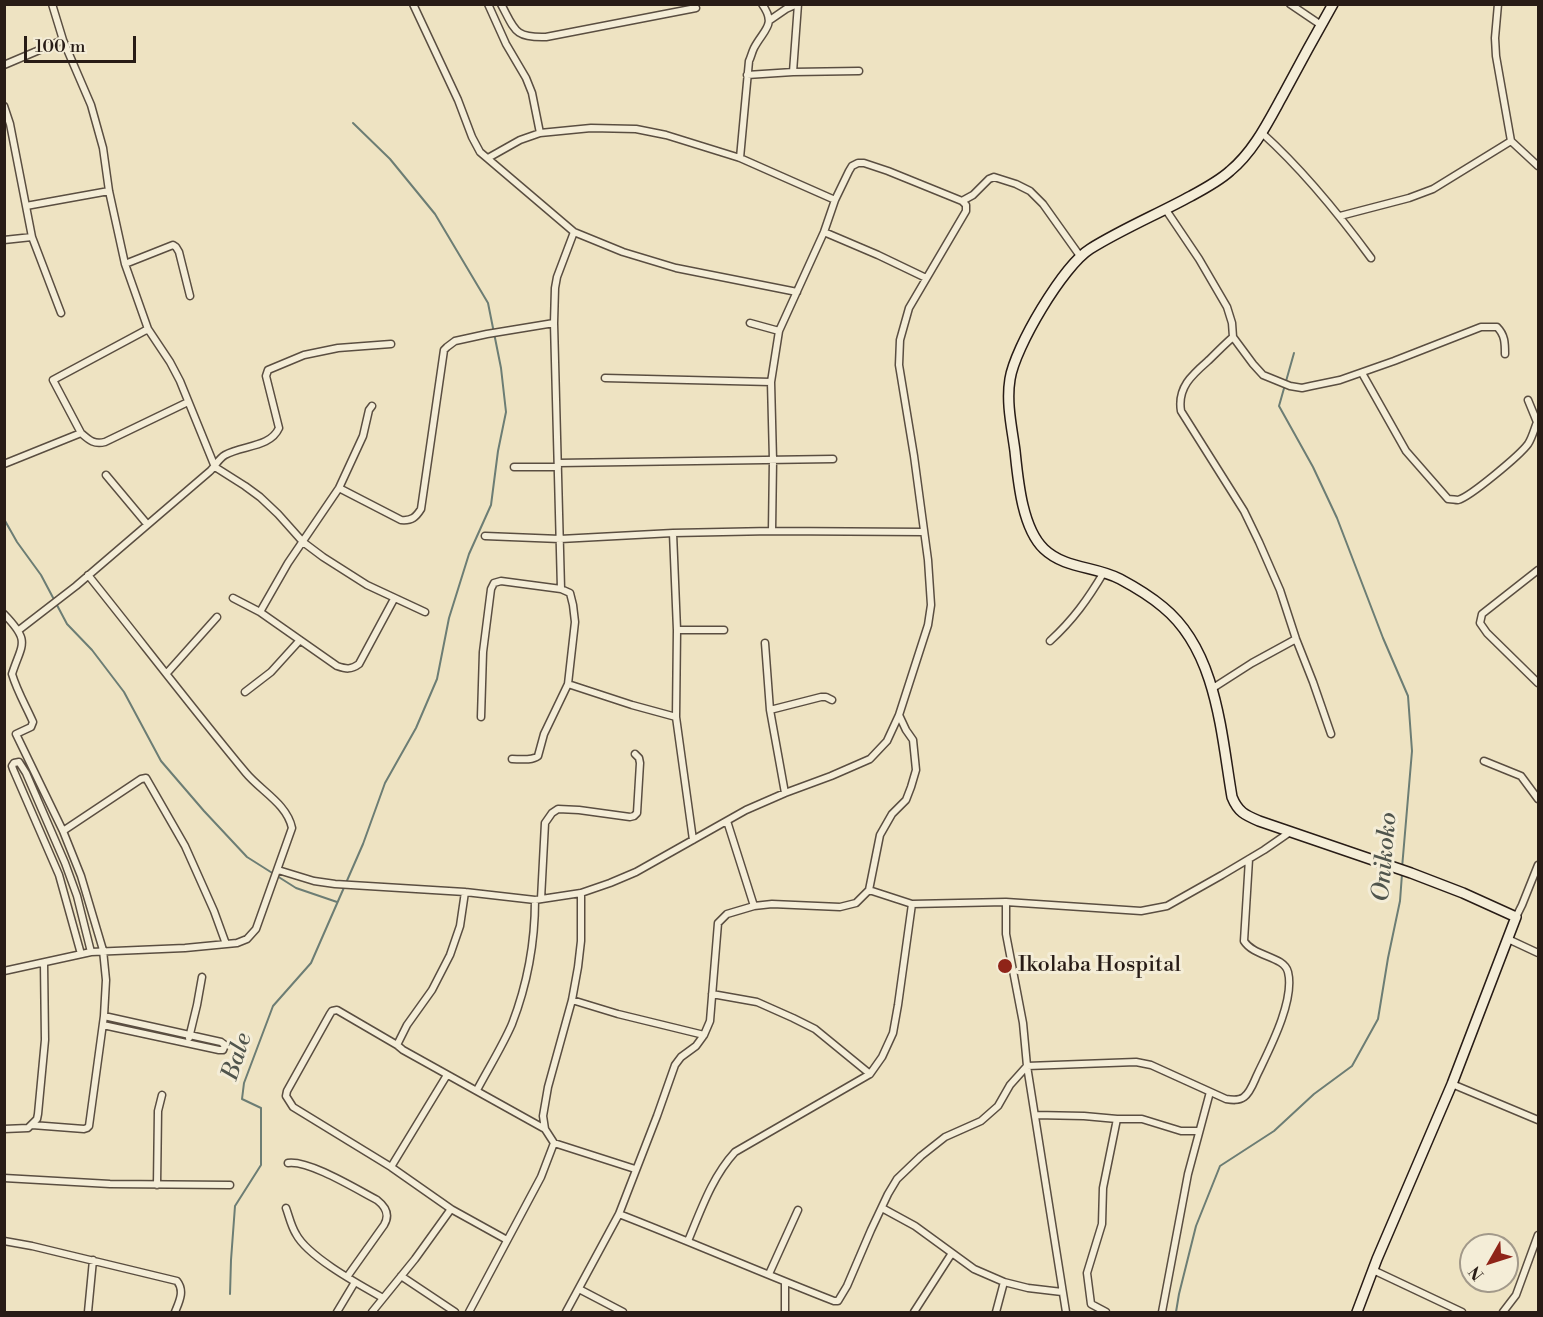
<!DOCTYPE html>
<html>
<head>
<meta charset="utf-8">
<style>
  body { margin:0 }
  #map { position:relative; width:1543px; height:1317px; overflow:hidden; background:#eee3c2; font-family:"Libre Bodoni",serif }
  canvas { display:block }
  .frame { position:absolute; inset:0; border:6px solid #281c16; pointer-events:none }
  .north { position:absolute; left:1459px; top:1233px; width:60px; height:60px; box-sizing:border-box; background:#f4edd7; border:2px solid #a2998a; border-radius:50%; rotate:231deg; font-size:16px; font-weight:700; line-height:24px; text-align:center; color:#281c16 }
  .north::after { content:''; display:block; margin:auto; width:21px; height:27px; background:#8f2418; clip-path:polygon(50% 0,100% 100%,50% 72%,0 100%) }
  .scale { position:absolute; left:24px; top:36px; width:112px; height:27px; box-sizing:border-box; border:3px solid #281c16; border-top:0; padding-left:8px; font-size:18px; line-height:21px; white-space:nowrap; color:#281c16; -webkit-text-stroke:4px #f4edd7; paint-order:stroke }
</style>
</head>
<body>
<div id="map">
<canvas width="1543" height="1317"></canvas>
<div class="frame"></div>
<div class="north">N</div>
<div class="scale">100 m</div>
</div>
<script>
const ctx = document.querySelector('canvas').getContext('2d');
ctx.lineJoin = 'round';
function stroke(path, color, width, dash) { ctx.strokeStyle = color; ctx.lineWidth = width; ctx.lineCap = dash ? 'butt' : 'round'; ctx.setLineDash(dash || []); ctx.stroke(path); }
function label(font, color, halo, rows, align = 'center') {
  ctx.font = font + ' "Libre Bodoni",serif'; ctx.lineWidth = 6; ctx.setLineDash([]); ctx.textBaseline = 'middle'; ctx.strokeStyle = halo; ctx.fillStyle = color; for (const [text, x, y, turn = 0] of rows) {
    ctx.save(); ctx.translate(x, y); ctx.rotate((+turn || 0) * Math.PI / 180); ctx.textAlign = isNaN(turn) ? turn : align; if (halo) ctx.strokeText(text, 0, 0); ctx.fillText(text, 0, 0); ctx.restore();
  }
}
const stream = new Path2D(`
  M 1294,353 L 1279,406 L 1313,467 L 1337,518 L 1383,638 L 1408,696 L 1412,751 L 1402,868
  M 4,519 L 17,542 L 41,575 L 67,624 L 92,650 L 124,692 L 161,761 L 204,811 L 247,857 L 296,888 L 337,902
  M 230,1294 L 231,1260 L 235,1206 L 261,1165 L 261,1108 L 242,1099 L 244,1083 L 273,1006 L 311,963 L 363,844 L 385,783 L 416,728 L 437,679 L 449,618 L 469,554 L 491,505 L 498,451 L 506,412 L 501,368 L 488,303 L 435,214 L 390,159 L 353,123
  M 1176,1312 L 1179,1294 L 1196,1226 L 1220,1166 L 1274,1131 L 1314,1094 L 1352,1066 L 1378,1019 L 1388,958 L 1400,901 L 1402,874`);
const street = new Path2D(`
  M 52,4 L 63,40 L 91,105 L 103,148 L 109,191 L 125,264 L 148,329 L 170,362 L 180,381 L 215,467 L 245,486 L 260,497 L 278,514 L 303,542 L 323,557 L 367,585 L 425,612
  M 413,4 L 458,100 L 472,137 L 480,152 L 574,232 L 623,252 L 676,268 L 797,292
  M 488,4 L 506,44 L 526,78 L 532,93 L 540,133
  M 501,4 C 515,30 514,38 546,37 L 696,8
  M 1290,4 L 1321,25
  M 1498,4 L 1495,38 L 1496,56 L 1511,141 L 1538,166
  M 770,20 L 786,9 L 797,4
  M 4,65 L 63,40
  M 793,72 L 798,4
  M 747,75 L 793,72 L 859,71
  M 4,106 L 10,124 L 32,237 L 61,313
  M 1262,133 C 1303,170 1338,213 1371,258
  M 488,158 L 520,140 L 540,133 L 591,128 L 636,129 L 666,135 L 740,158 L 835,200
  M 740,158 L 749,61 C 751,57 752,52 754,48 C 764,29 777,25 762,4
  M 962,201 L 973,195 L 989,179 L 994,177 L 1016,184 L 1030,191 L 1043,204 L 1080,256
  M 26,206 L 109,191
  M 1166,210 L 1199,259 L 1227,307 L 1232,323 L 1233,337 L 1253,364 L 1263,375 L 1290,386 L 1302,388 L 1311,386 L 1340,380 L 1394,361 L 1481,327 L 1497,327 C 1505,335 1505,343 1505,354
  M 1340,216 L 1409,198 L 1433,189 L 1511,141
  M 824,232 L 878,255 L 926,278
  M 4,240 L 32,237
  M 125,264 L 173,245 L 176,247 L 179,252 L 190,296
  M 750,323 L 779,331
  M 1233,337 C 1225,344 1217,352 1209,360 C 1193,374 1177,387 1181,411 L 1244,511 L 1259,542 L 1280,590 L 1296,639 L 1313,682 L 1331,734
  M 1362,373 L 1406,451 L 1448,499 C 1452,499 1455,500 1458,500 C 1470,497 1520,455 1528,444 C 1532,438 1534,430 1537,422 L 1528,400
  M 605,378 L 771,382
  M 372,406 L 369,410 L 363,436 L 339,488 L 288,563 L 260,612 L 337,666 C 346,669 351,670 359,664 L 394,599
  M 81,433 L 53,380 L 148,329
  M 558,463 L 833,459
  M 4,464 L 81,433 C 89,440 94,445 105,442 L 188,402
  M 514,467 L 558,467
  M 106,475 L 147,524
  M 339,488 L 401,520 C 412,521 416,517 421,509 L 444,350 L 447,347 L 455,341 L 487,334 L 554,323
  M 673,533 L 677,630 L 676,717 L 693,840
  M 485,536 L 560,539 L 673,533 L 772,531 L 924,532
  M 1538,570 L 1482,614 L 1480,623 L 1487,633 L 1538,683
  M 233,598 L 260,612
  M 4,614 C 31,642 22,643 12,674 C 17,691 26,706 33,722 L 31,727 L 16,734 L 63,831 L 81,876 L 103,950 L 106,980 L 104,1016 L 89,1126 L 87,1128 L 84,1129 L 32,1125
  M 19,630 L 76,586 L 209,472 C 215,467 218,459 225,455 C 242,445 270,448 279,428 L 266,376 L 268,370 L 304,355 L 338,348 L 391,344
  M 677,630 L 724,630
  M 1050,641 C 1073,620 1088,599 1104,572
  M 765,643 L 770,710 L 785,793
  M 167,673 L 217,617
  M 568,684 L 632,705 L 676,717
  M 1213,688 L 1252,663 L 1296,639
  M 245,692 L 271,672 L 300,640
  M 770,710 L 821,697 L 826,697 L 832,700
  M 481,717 L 483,652 L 491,589 L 494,583 L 501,581 L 561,589
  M 512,759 C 519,759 532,761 538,756 L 544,734 L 568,684 L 575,622 L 573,605 L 570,593 L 561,589 L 554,323 L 555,288 L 557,277 L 574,232
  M 1484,761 L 1521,776 L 1538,799
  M 727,821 L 754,906
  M 63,831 L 141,779 L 146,778 L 185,846 L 214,911 L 226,944
  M 278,870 L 314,881 L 335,884 L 465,892 L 535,900 L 581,893 L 610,883 L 636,872 L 746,810 L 785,793 L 831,776 L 870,759 L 887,741 L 899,715
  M 869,890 L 912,904 L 1006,902 L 1141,911 L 1167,906 L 1222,875 L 1264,850 L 1290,832
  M 541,899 L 545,823 L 552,813 L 558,809 L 579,810 L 630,817 L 634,816 L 637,813 L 640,763 L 639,758 L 635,754
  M 1006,902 L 1006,934 L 1023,1023 L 1027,1066 L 1066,1312
  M 1516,917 L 1522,905 L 1538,865
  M 1508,939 L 1538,953
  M 81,954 L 59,875 L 13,769 L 12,766 L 14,763 L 19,762 L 26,773 L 65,863 L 77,896 L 91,952
  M 4,971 L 91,952 L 185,948 L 237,943 L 247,939 L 256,929 L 292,828 C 287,804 261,791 246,773 C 192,708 141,641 88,575
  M 712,994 L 757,1002 L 793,1018 L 815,1029 L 870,1074
  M 572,1000 L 618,1014 L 704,1035
  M 103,1025 L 219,1050 L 223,1050 L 225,1045 L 221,1042 L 104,1016
  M 189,1038 L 197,1005 L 202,977
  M 397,1045 L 407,1025 L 432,990 L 450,955 L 460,926 L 465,892
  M 1452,1084 L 1538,1120
  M 477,1090 C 488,1069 502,1047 512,1024 C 527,985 535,942 535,900
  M 1035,1115 L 1084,1116 L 1117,1119
  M 4,1129 L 28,1128 L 37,1119 L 38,1114 L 45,1040 L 44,963
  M 554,1143 L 635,1169
  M 288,1163 C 309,1160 356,1189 377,1200 C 386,1207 390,1215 384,1225 L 347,1277
  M 391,1167 L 447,1075
  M 4,1178 L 110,1184 L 230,1185
  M 157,1185 L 158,1111 L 162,1095
  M 286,1208 C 289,1216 291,1226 296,1234 C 308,1257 360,1285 383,1298
  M 882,1208 L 915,1226 L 974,1269 L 1004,1282 L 1028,1288 L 1062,1292
  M 619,1214 C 691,1242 762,1273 834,1301 L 838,1301 L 847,1286 L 871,1230 L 888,1194 L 897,1179 L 921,1156 L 945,1137 L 981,1121 L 998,1106 L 1010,1085 L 1027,1066 L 1136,1062 L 1151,1065 L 1226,1099 C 1232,1100 1239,1101 1244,1097 C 1251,1092 1254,1081 1258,1073 C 1270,1048 1295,1000 1288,972 C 1284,956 1254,957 1244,941 L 1249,859
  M 507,1240 L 451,1209 L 391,1167 L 293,1107 L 286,1096 L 287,1091 L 330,1014 L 332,1011 L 337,1010 L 397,1045 L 403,1050 L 545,1129
  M 4,1241 L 32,1246 L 177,1281 C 185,1291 179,1302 175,1312
  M 688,1241 C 701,1210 712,1177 735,1152 L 870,1074 L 882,1057 L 893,1033 L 898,1005 L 912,904
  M 1373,1270 L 1462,1312
  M 769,1274 L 798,1210
  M 401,1276 L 455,1312
  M 579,1289 L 623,1312
  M 88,1312 L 93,1260
  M 337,1312 L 355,1282
  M 372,1312 L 415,1259 L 451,1209
  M 469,1312 L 541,1177 L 554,1143 L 545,1129 L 543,1116 L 548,1087 L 572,1000 L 578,967 L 581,941 L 581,893
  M 566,1312 L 619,1214 L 657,1116 L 675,1065 L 681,1057 L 696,1046 L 704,1035 L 710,1021 L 718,923 L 727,914 L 754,906 L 772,904 L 840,907 L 856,903 L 869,890 L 880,835 L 892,814 L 906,800 L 911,787 L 916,770 L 913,740 L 906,730 L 899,715 L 928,625 L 931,605 L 928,560 L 914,456 L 899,365 L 900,340 L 909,308 L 966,211 L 966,205 L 962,201 L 888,171 L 864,163 L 858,163 L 852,166 L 849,171 L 835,200 L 824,232 L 779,331 L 771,382 L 773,460 L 772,531
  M 785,1312 L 785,1282
  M 914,1312 L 952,1253
  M 996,1312 L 1004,1282
  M 1106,1312 L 1091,1304 L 1087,1273 L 1102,1224 L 1103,1188 L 1117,1119 L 1142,1119 L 1181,1131 L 1199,1131
  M 1162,1312 L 1188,1174 L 1210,1092
  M 1503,1312 L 1516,1295 L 1538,1235`);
const secondary = new Path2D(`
  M 1333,4 C 1316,34 1299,65 1283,95 C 1268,122 1254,151 1230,171 C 1219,181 1204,189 1191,196 C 1158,214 1122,229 1090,249 C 1063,266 1015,347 1010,379 C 1006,403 1012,428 1015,451 C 1018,480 1022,528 1044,549 C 1065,569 1095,566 1120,579 C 1135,587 1150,596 1163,607 C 1217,651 1221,733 1232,797 C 1238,812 1245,815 1259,821 L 1411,873 L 1463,893 L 1516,917 L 1452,1084 L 1377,1259 L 1357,1312`);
const markers = [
  [1005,966,8,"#8f2418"]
];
const poiNames = [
  ["Ikolaba Hospital",1018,966]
];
const waterNames = [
  ["Onikoko",1386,857,-85],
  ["Bale",238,1057,-72]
];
stroke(stream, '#6c7d74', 2);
stroke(street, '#5a4e41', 9);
stroke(secondary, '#281c16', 12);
stroke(street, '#f4edd7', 6);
stroke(secondary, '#f4edd7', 9);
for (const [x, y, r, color] of markers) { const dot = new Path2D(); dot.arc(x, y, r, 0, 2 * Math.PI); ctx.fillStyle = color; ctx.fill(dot); stroke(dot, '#f4edd7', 2); }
label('22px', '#281c16', '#f4edd7', poiNames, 'left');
label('italic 24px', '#50554d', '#f4edd7', waterNames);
</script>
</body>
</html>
